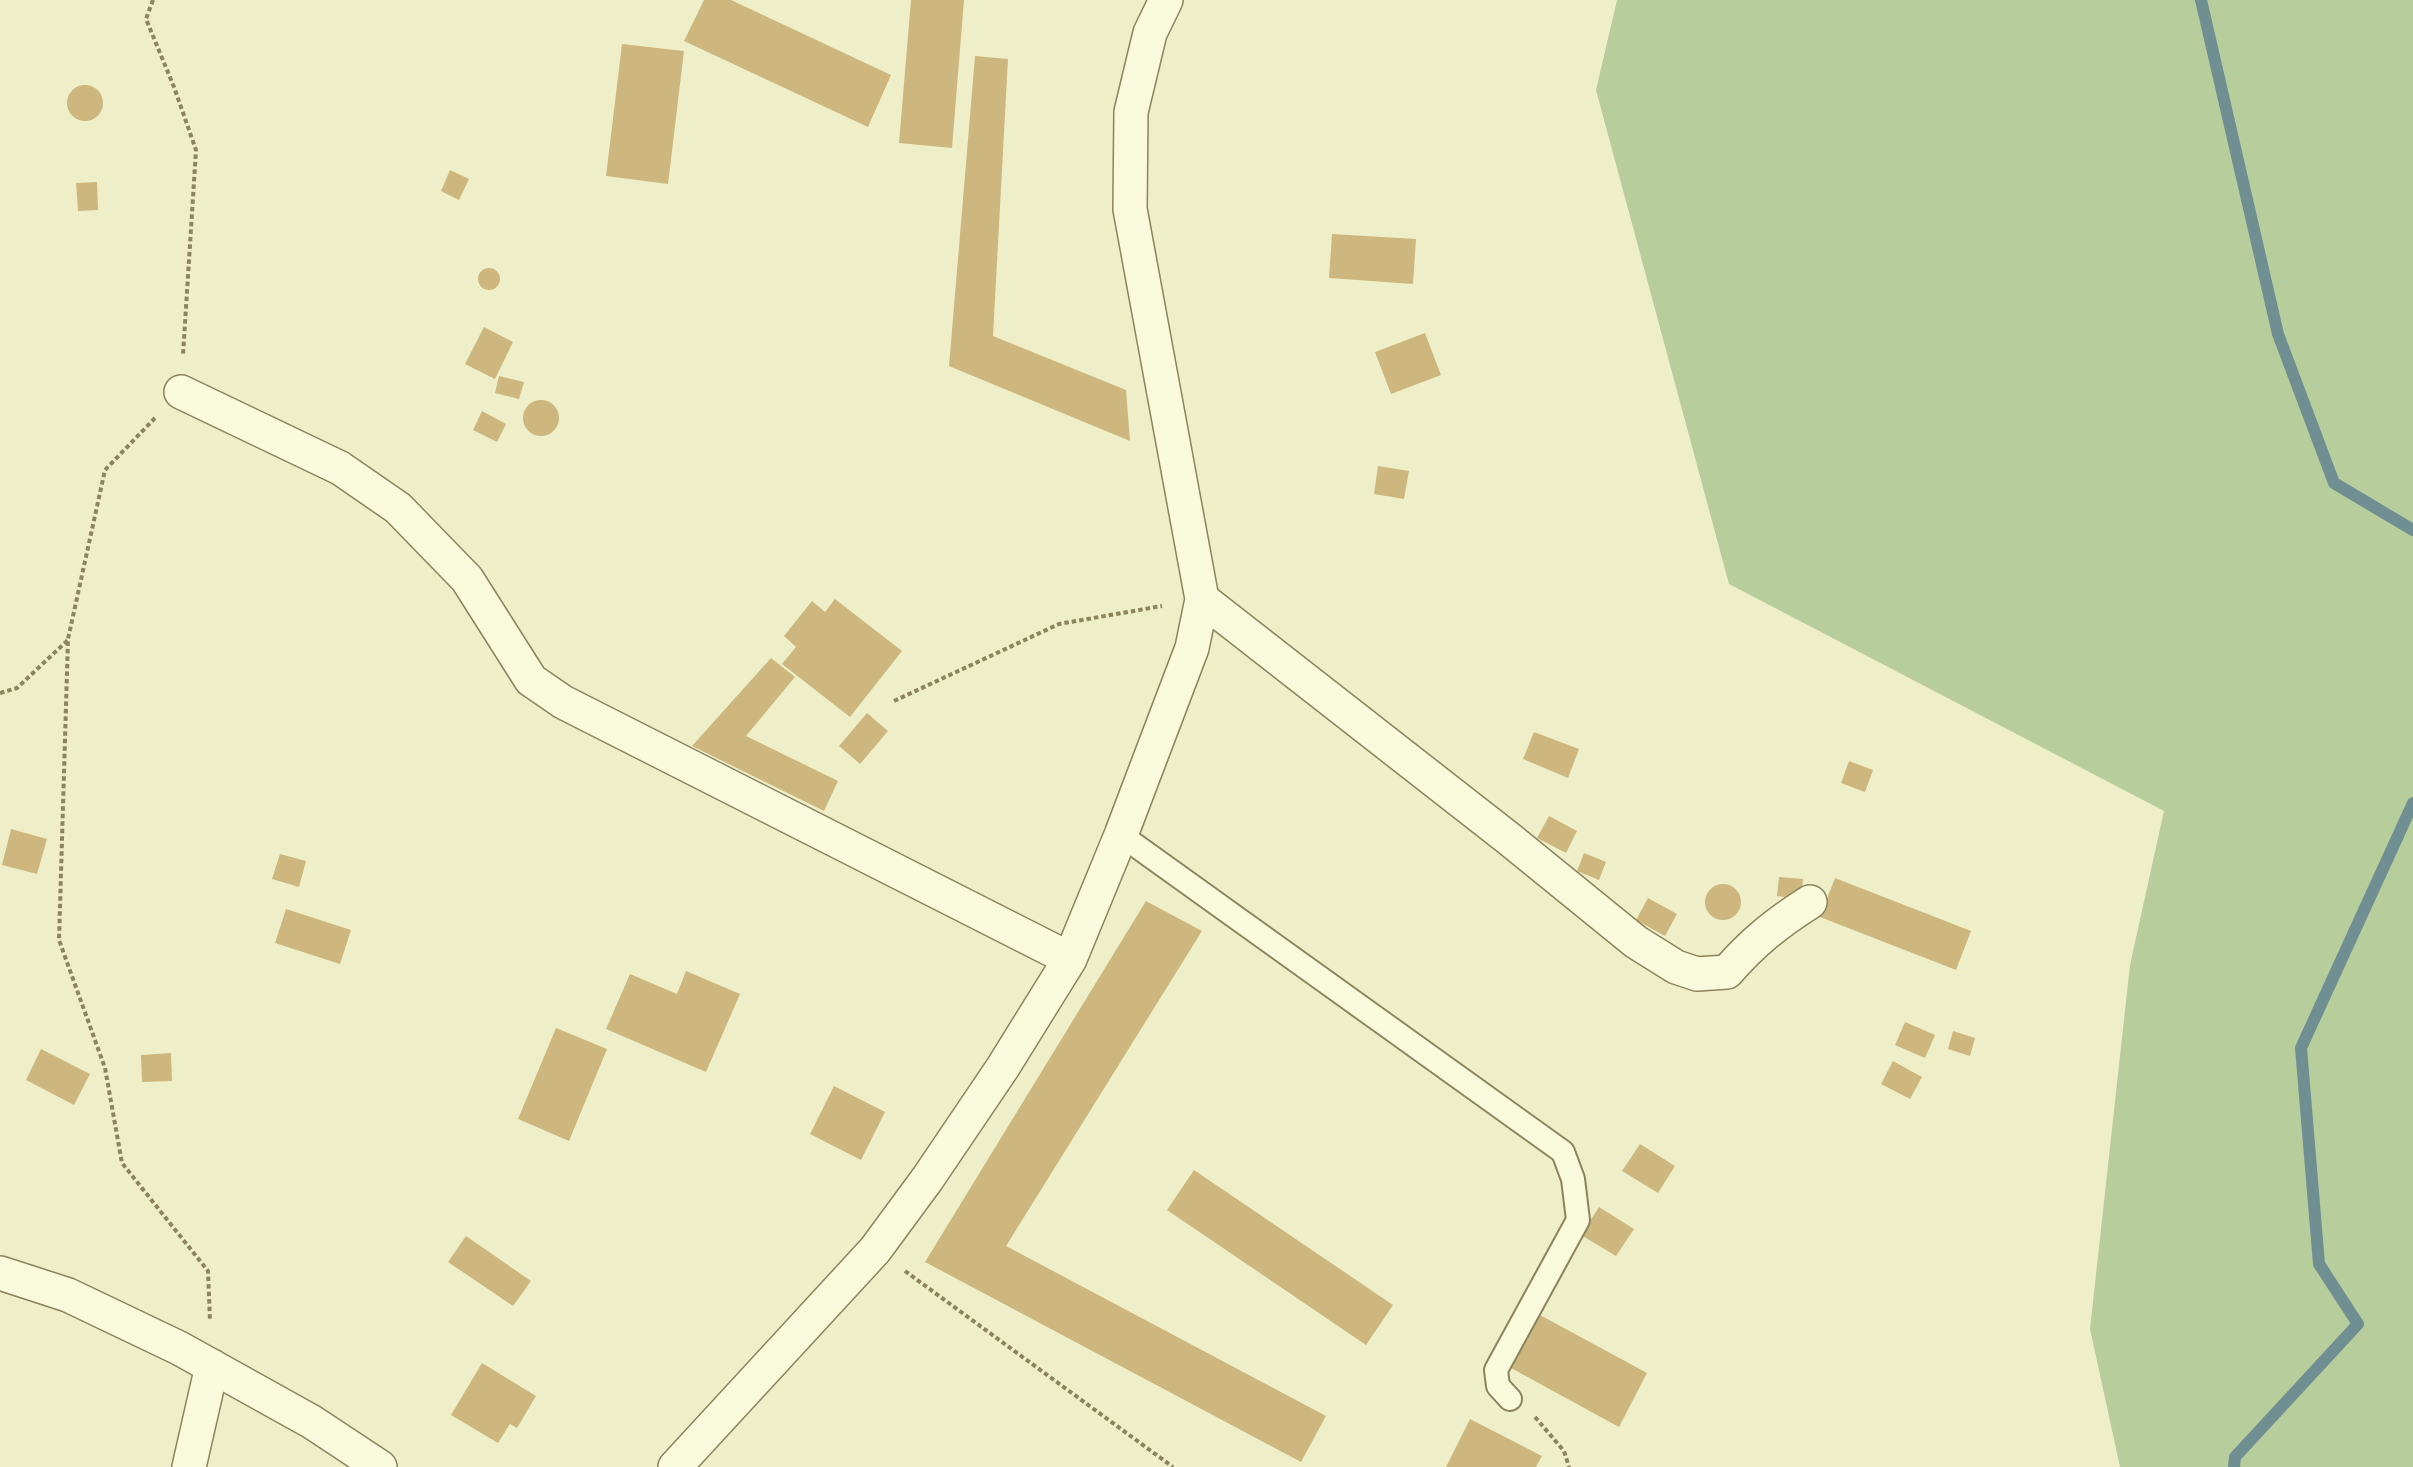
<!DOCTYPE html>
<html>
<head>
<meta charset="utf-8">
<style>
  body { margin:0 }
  canvas { display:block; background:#eeefc8 }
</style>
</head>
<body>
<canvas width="2413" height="1467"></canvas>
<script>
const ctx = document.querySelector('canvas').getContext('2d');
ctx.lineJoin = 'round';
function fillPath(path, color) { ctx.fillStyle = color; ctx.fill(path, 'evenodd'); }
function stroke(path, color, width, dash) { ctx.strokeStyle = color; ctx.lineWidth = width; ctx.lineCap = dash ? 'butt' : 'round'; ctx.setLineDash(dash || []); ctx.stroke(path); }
const green = new Path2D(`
  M 1617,0 L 2413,0 L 2413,1467 L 2120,1467 L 2090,1329 L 2130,965 L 2164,811 L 1729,584 L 1596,90 Z`);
const stream = new Path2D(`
  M 2201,0 L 2278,334 L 2334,483 L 2413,530
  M 2234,1467 L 2235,1457 L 2358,1324 L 2319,1264 L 2301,1048 L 2413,803`);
const building = new Path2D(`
  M 704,0 L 731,0 L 891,75 L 868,127 L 684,41 Z
  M 911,0 L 964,0 L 952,148 L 899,143 Z
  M 622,44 L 684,51 L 668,184 L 606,176 Z
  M 975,56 L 1008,59 L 993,336 L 1126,390 L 1130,441 L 949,366 Z
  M67 103a18 18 0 1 1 36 0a18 18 0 1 1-36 0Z
  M 450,170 L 469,179 L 459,200 L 441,191 Z
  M 97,182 L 98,210 L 78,211 L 76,183 Z
  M 1332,234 L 1416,239 L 1413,284 L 1329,278 Z
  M478 279a11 11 0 1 1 22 0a11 11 0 1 1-22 0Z
  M 484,327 L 513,342 L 495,379 L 465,364 Z
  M 1425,333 L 1441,375 L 1391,394 L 1375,352 Z
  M 499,376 L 524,382 L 519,399 L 495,393 Z
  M523 418a18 18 0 1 1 36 0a18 18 0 1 1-36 0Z
  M 482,411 L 506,424 L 497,442 L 473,430 Z
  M 1378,466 L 1409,471 L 1404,499 L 1374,494 Z
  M 835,599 L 902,651 L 850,717 L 782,664 L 796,647 L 784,636 L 812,601 L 825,612 Z
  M 771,658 L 795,677 L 746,736 L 838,781 L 824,811 L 692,746 Z
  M 867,713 L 888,731 L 860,764 L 839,746 Z
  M 1534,732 L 1579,749 L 1568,778 L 1523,759 Z
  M 1849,761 L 1873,770 L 1865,792 L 1841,783 Z
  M 1549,816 L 1577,831 L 1566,853 L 1537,838 Z
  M 11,829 L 47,839 L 37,874 L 2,865 Z
  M 1584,853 L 1606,862 L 1599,880 L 1577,871 Z
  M 280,854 L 306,861 L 299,887 L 272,879 Z
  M 1779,877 L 1803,879 L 1801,899 L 1777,896 Z
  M 1835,878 L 1971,931 L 1956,970 L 1820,917 Z
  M1705 902a18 18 0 1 1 36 0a18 18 0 1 1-36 0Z
  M 1648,898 L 1677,914 L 1665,936 L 1636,920 Z
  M 1146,901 L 1202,931 L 1006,1246 L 1326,1416 L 1301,1462 L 925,1262 Z
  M 286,909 L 351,930 L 340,964 L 275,943 Z
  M 686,971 L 740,994 L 706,1072 L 606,1029 L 630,974 L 677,994 Z
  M 1905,1022 L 1935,1035 L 1925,1058 L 1895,1045 Z
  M 556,1028 L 607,1049 L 569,1141 L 518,1119 Z
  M 1953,1031 L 1975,1038 L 1970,1056 L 1948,1049 Z
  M 41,1049 L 90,1074 L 74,1105 L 26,1080 Z
  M 171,1053 L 172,1081 L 142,1082 L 141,1055 Z
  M 1893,1061 L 1922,1077 L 1910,1099 L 1881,1084 Z
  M 834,1086 L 885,1112 L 861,1160 L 810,1134 Z
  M 1640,1144 L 1675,1166 L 1658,1193 L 1622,1171 Z
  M 1194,1170 L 1393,1305 L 1366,1345 L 1167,1210 Z
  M 1599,1207 L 1634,1229 L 1616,1256 L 1581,1235 Z
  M 466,1236 L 531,1281 L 513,1306 L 448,1262 Z
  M 1540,1315 L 1647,1373 L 1619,1427 L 1511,1368 Z
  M 482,1363 L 536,1396 L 517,1428 L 510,1424 L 498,1443 L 451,1415 Z
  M 1470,1419 L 1542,1456 L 1536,1467 L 1446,1467 Z`);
const path = new Path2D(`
  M 153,0 L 146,19 L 174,87 L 196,150 L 183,355
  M 155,418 L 105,470 L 68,639 L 59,940 L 105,1068 L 122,1163 L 208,1271 L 210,1321
  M 0,693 L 17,688 L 68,640
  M 894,701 L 1059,624 L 1162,606
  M 905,1271 L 1173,1467
  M 1535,1417 L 1564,1451 L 1569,1467`);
const lane = new Path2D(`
  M 1121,835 L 1563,1152 L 1573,1179 L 1578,1220 L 1496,1370 L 1498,1386 L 1510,1399`);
const street = new Path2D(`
  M 181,392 L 340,468 L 398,508 L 467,579 L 531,680 L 563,702 L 1070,959
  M 1202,599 L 1508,838 L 1636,942 L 1676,967 L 1697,974 L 1727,972 C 1753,942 1777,923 1810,902
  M 0,1273 L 68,1295 L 179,1348 L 312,1422 L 380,1467
  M 189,1467 L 212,1366
  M 675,1467 L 875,1250 L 928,1178 L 1003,1067 L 1070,959 L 1121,835 L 1192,648 L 1202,599 L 1130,209 L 1131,112 L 1150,33 L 1166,0`);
fillPath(green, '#b8cd9c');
stroke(stream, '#6f8f92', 12);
fillPath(building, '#cdb77e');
stroke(lane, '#8b845d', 26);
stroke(street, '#8b845d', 36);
stroke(path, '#8b845d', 4, [4.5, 3]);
stroke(lane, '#f9f9dc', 22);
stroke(street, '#f9f9dc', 33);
</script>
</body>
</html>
